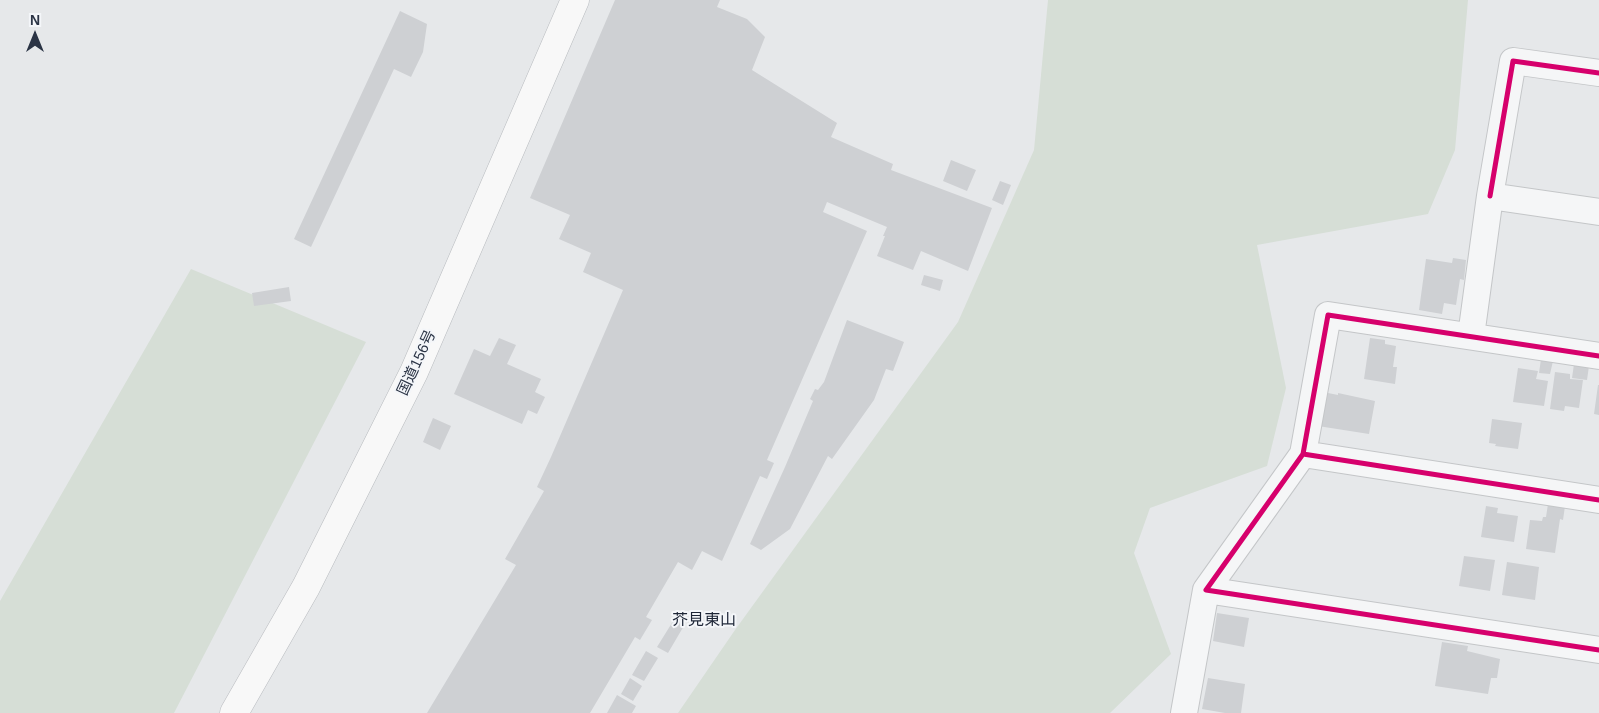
<!DOCTYPE html>
<html>
<head>
<meta charset="utf-8">
<style>
  body { margin:0 }
  #map { position:relative; width:1599px; height:713px; overflow:hidden; background:#e6e8ea; font-family:Arial,sans-serif }
  canvas { display:block }
  .north { position:absolute; left:10px; top:10px; width:50px; height:50px; -webkit-text-stroke:4px #f4f6f9; paint-order:stroke; rotate:0deg; font-size:14px; font-weight:700; line-height:20px; text-align:center; color:#2b3445 }
  .north::after { content:''; display:block; margin:auto; width:18px; height:22px; background:#2b3445; clip-path:polygon(50% 0,100% 100%,50% 72%,0 100%) }
</style>
</head>
<body>
<div id="map">
<canvas width="1599" height="713"></canvas>
<div class="north">N</div>
</div>
<script>
const ctx = document.querySelector('canvas').getContext('2d');
ctx.lineJoin = 'round';
function fillPath(path, color) { ctx.fillStyle = color; ctx.fill(path, 'evenodd'); }
function stroke(path, color, width, dash) { ctx.strokeStyle = color; ctx.lineWidth = width; ctx.lineCap = dash ? 'butt' : 'round'; ctx.setLineDash(dash || []); ctx.stroke(path); }
function label(font, color, halo, rows, align = 'center') {
  ctx.font = font + ' Arial,"Noto Sans JP",sans-serif'; ctx.lineWidth = 4; ctx.setLineDash([]); ctx.textBaseline = 'middle'; ctx.strokeStyle = halo; ctx.fillStyle = color; for (const [text, x, y, turn = 0] of rows) {
    ctx.save(); ctx.translate(x, y); ctx.rotate((+turn || 0) * Math.PI / 180); ctx.textAlign = isNaN(turn) ? turn : align; if (halo) ctx.strokeText(text, 0, 0); ctx.fillText(text, 0, 0); ctx.restore();
  }
}
const green = new Path2D(`
  M 1048,0 L 1468,0 L 1455,150 L 1428,214 L 1257,245 L 1286,388 L 1267,466 L 1150,508 L 1134,553 L 1171,654 L 1110,713 L 678,713 L 735,630 L 958,322 L 1034,150 Z
  M 191,269 L 366,342 L 174,713 L 0,713 L 0,601 Z`);
const building = new Path2D(`
  M 615,0 L 720,0 L 717,7 L 747,19 L 765,37 L 752,70 L 837,123 L 831,137 L 893,164 L 891,170 L 992,208 L 968,271 L 921,251 L 913,270 L 877,256 L 885,236 L 883,236 L 887,227 L 827,202 L 823,212 L 867,231 L 767,460 L 774,463 L 767,479 L 760,476 L 722,561 L 702,551 L 692,570 L 678,562 L 646,617 L 652,620 L 640,640 L 635,637 L 590,713 L 427,713 L 516,565 L 505,559 L 544,491 L 537,487 L 551,457 L 623,290 L 583,272 L 591,253 L 559,239 L 570,215 L 530,198 Z
  M 400,11 L 427,24 L 423,52 L 411,77 L 394,69 L 311,247 L 294,239 Z
  M 951,160 L 976,170 L 967,191 L 943,181 Z
  M 1000,181 L 1011,185 L 1003,205 L 992,200 Z
  M 1453,258 L 1466,260 L 1464,280 L 1460,279 L 1456,305 L 1444,303 L 1442,314 L 1419,310 L 1426,259 L 1452,263 Z
  M 924,275 L 943,280 L 940,291 L 921,285 Z
  M 289,287 L 291,301 L 254,306 L 252,293 Z
  M 847,320 L 904,342 L 893,371 L 886,369 L 874,400 L 832,459 L 828,456 L 790,529 L 761,550 L 750,544 L 785,467 L 813,401 L 810,399 L 815,389 L 818,390 L 824,382 Z
  M 499,338 L 516,345 L 507,364 L 541,379 L 535,392 L 545,397 L 537,414 L 528,410 L 522,424 L 454,394 L 474,349 L 490,356 Z
  M 1370,338 L 1385,340 L 1385,344 L 1396,346 L 1393,367 L 1397,367 L 1395,384 L 1364,379 Z
  M 1541,359 L 1553,361 L 1550,374 L 1539,373 Z
  M 1574,364 L 1589,366 L 1587,380 L 1572,378 Z
  M 1518,368 L 1538,371 L 1536,379 L 1548,381 L 1544,406 L 1513,402 Z
  M 1555,372 L 1570,374 L 1570,379 L 1583,380 L 1579,408 L 1565,406 L 1564,411 L 1550,409 Z
  M 1598,385 L 1599,385 L 1599,415 L 1594,414 Z
  M 1323,392 L 1338,395 L 1338,393 L 1375,401 L 1369,434 L 1318,426 Z
  M 433,418 L 451,426 L 440,450 L 423,442 Z
  M 1492,419 L 1522,423 L 1518,449 L 1495,446 L 1496,444 L 1489,443 Z
  M 1548,504 L 1565,506 L 1563,520 L 1560,519 L 1555,553 L 1526,549 L 1530,520 L 1542,521 L 1543,517 L 1546,517 Z
  M 1486,506 L 1498,508 L 1497,513 L 1518,516 L 1514,542 L 1481,537 Z
  M 1464,556 L 1495,560 L 1490,591 L 1459,586 Z
  M 1507,562 L 1539,567 L 1535,600 L 1502,595 Z
  M 1217,613 L 1249,618 L 1244,647 L 1213,641 Z
  M 675,618 L 685,624 L 668,653 L 657,647 Z
  M 1442,642 L 1468,646 L 1467,651 L 1500,659 L 1497,678 L 1491,678 L 1488,694 L 1435,686 Z
  M 646,651 L 658,658 L 644,681 L 632,675 Z
  M 630,678 L 642,686 L 633,701 L 621,694 Z
  M 1208,678 L 1245,684 L 1241,713 L 1225,713 L 1202,709 Z
  M 617,695 L 636,706 L 632,713 L 607,713 Z`);
const minor = new Path2D(`
  M 1490,196 L 1513,61 L 1599,73
  M 1471,336 L 1490,196 L 1599,212
  M 1599,356 L 1328,315 L 1303,454 L 1599,500
  M 1303,454 L 1206,590 L 1599,650
  M 1184,713 L 1206,590`);
const trunk = new Path2D(`
  M 234,713 L 306,587 L 414,372 L 575,0`);
const cycleway = new Path2D(`
  M 1490,196 L 1513,61 L 1599,73
  M 1599,356 L 1328,315 L 1303,454 L 1599,500
  M 1303,454 L 1206,590 L 1599,650`);
const streetNames = [
  ["国道156号",417,363,-65]
];
const neighbourhoodNames = [
  ["芥見東山",704,621]
];
fillPath(green, '#d6ded6');
fillPath(building, '#ced0d3');
stroke(minor, '#c4c6c8', 28);
stroke(trunk, '#b8bbbf', 29);
stroke(minor, '#f5f6f7', 26);
stroke(trunk, '#f8f8f8', 28);
stroke(cycleway, '#d6006c', 5);
label('15px', '#2b3445', '#f4f6f9', streetNames);
label('16px', '#1d2536', '#f4f6f9', neighbourhoodNames);
</script>
</body>
</html>
